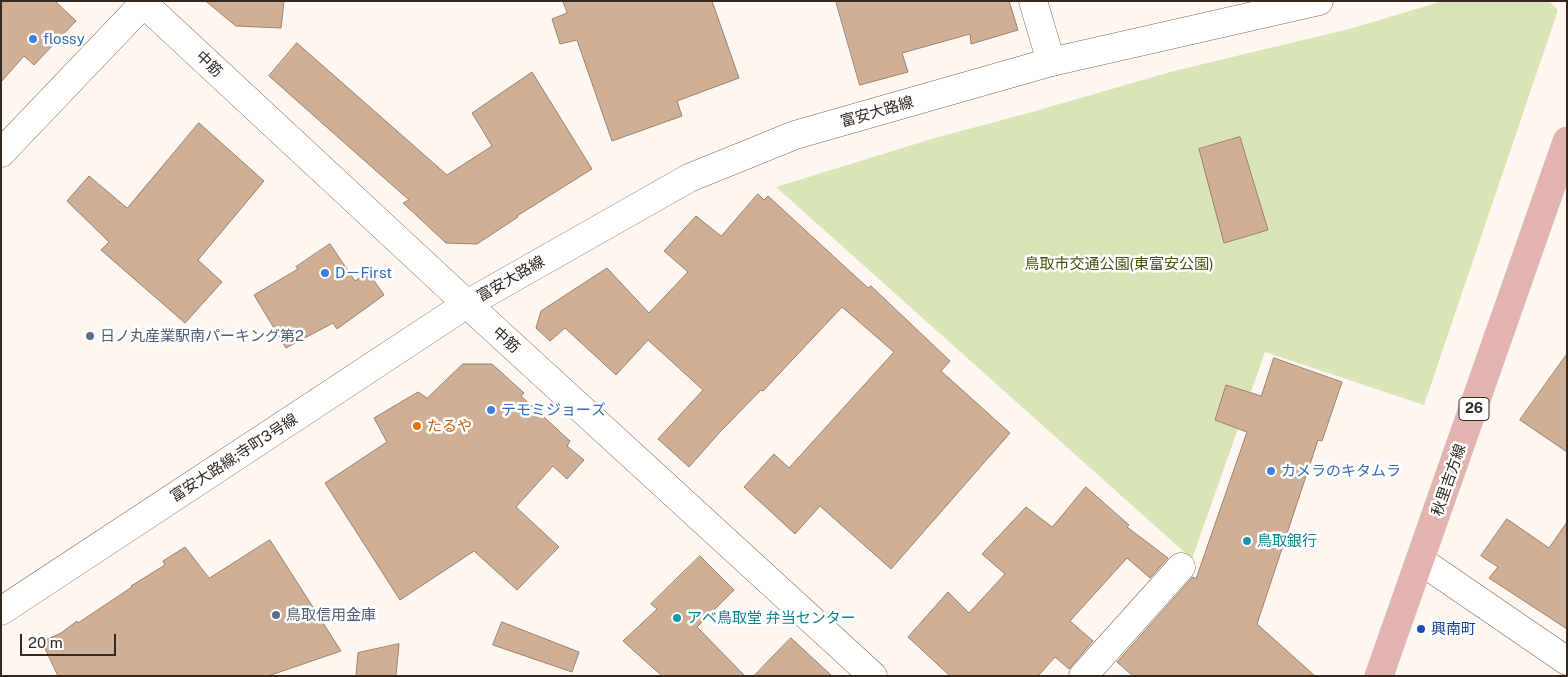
<!DOCTYPE html>
<html>
<head>
<meta charset="utf-8">
<style>
  body { margin:0 }
  #map { position:relative; width:1568px; height:677px; overflow:hidden; background:#fdf6f1; font-family:"Public Sans",sans-serif }
  canvas { display:block }
  .frame { position:absolute; inset:0; border:2px solid #34281f; pointer-events:none }
  .scale { position:absolute; left:20px; top:634px; width:96px; height:22px; box-sizing:border-box; border:2px solid #34281f; border-top:0; padding-left:6px; font-size:15px; line-height:18px; white-space:nowrap; color:#34281f; -webkit-text-stroke:4px #fff; paint-order:stroke }
</style>
</head>
<body>
<div id="map">
<canvas width="1568" height="677"></canvas>
<div class="frame"></div>
<div class="scale">20 m</div>
</div>
<script>
const ctx = document.querySelector('canvas').getContext('2d');
ctx.lineJoin = 'round';
function fillPath(path, color) { ctx.fillStyle = color; ctx.fill(path, 'evenodd'); }
function stroke(path, color, width, dash) { ctx.strokeStyle = color; ctx.lineWidth = width; ctx.lineCap = dash ? 'butt' : 'round'; ctx.setLineDash(dash || []); ctx.stroke(path); }
function label(font, color, halo, rows, align = 'center') {
  ctx.font = font + ' "Public Sans","Noto Sans JP",sans-serif'; ctx.lineWidth = 5; ctx.setLineDash([]); ctx.textBaseline = 'middle'; ctx.strokeStyle = halo; ctx.fillStyle = color; for (const [text, x, y, turn = 0] of rows) {
    ctx.save(); ctx.translate(x, y); ctx.rotate((+turn || 0) * Math.PI / 180); ctx.textAlign = isNaN(turn) ? turn : align; if (halo) ctx.strokeText(text, 0, 0); ctx.fillText(text, 0, 0); ctx.restore();
  }
}
const green = new Path2D(`
  M 1443,1 L 1549,1 L 1558,10 L 1424,405 L 1265,352 L 1192,559 L 776,187 L 935,138 L 1032,112 L 1174,71 L 1353,28 Z`);
const building = new Path2D(`
  M 1,1 L 55,1 L 76,21 L 34,65 L 24,56 L 1,82 Z
  M 206,1 L 284,1 L 281,28 L 236,26 Z
  M 563,1 L 712,1 L 739,78 L 677,101 L 682,116 L 612,141 L 577,40 L 560,44 L 552,19 L 567,13 Z
  M 836,1 L 1009,1 L 1018,30 L 971,44 L 970,34 L 902,53 L 908,72 L 860,85 Z
  M 297,43 L 447,175 L 492,146 L 472,113 L 532,72 L 592,169 L 517,216 L 518,217 L 477,244 L 446,243 L 403,203 L 409,200 L 269,76 Z
  M 199,123 L 264,181 L 198,260 L 222,282 L 185,323 L 101,250 L 109,242 L 67,201 L 89,176 L 127,208 Z
  M 1240,137 L 1268,230 L 1224,243 L 1199,149 Z
  M 758,194 L 764,200 L 768,196 L 868,288 L 871,286 L 950,361 L 941,371 L 1010,433 L 891,569 L 820,506 L 795,534 L 744,487 L 774,454 L 789,468 L 894,352 L 842,307 L 763,391 L 761,390 L 720,432 L 689,467 L 658,439 L 703,390 L 648,340 L 616,375 L 565,328 L 550,341 L 536,328 L 541,311 L 607,268 L 649,313 L 688,272 L 664,251 L 696,216 L 721,236 Z
  M 330,244 L 355,281 L 368,272 L 384,295 L 337,329 L 333,323 L 286,348 L 254,295 L 298,269 L 296,267 Z
  M 1567,354 L 1567,452 L 1520,420 Z
  M 1274,358 L 1342,382 L 1322,441 L 1318,440 L 1257,624 L 1315,676 L 1133,676 L 1117,662 L 1193,577 L 1196,579 L 1247,432 L 1215,420 L 1226,385 L 1261,396 Z
  M 463,364 L 492,364 L 524,393 L 521,396 L 570,441 L 567,446 L 584,460 L 567,479 L 553,466 L 516,507 L 559,547 L 517,590 L 474,551 L 400,600 L 325,483 L 387,442 L 374,418 L 418,392 L 427,398 Z
  M 1086,487 L 1129,525 L 1127,527 L 1168,558 L 1150,578 L 1127,558 L 1070,621 L 1093,641 L 1069,669 L 1055,657 L 1038,676 L 950,676 L 908,637 L 948,592 L 969,613 L 1005,574 L 982,554 L 1026,507 L 1052,527 Z
  M 1507,519 L 1549,548 L 1567,522 L 1567,629 L 1489,578 L 1498,567 L 1481,556 Z
  M 270,540 L 341,651 L 268,676 L 58,676 L 42,642 L 61,633 L 77,621 L 78,623 L 132,587 L 131,586 L 165,565 L 163,561 L 185,547 L 209,578 Z
  M 700,556 L 734,590 L 697,627 L 745,676 L 662,676 L 623,641 L 657,609 L 651,604 Z
  M 502,622 L 579,652 L 572,672 L 493,645 Z
  M 791,638 L 832,676 L 754,676 Z
  M 399,644 L 396,676 L 356,676 L 358,653 Z`);
const minor = new Path2D(`
  M 1033,1 L 1051,62
  M 1,153 L 146,1
  M 1421,561 L 1567,661
  M 1083,676 L 1181,567`);
const tertiary = new Path2D(`
  M 141,1 L 467,304 L 873,676
  M 1,611 L 467,304 L 689,178 L 795,135 L 1051,62 L 1319,1`);
const primary = new Path2D(`
  M 1379,676 L 1567,141`);
const markers = [
  [33,39,5,"#3f7fe0"],
  [325,273,5,"#3f7fe0"],
  [90,336,5,"#5c6f8a"],
  [491,410,5,"#3f7fe0"],
  [417,426,5,"#e8710a"],
  [1271,471,5,"#3f7fe0"],
  [1247,541,5,"#0f9aa8"],
  [276,615,5,"#5c6f8a"],
  [677,618,5,"#0f9aa8"],
  [1421,629,5,"#1a4fb4"]
];
const shields = [
  [1474,409,30]
];
const shieldNames = [
  ["26",1474,409]
];
const shopNames = [
  ["flossy",43,39],
  ["D－First",335,273],
  ["テモミジョーズ",501,410],
  ["カメラのキタムラ",1281,471]
];
const streetNames = [
  ["中筋",209,64,43],
  ["富安大路線",877,112,-16],
  ["富安大路線",511,279,-30],
  ["中筋",506,340,42],
  ["富安大路線;寺町3号線",234,458,-33],
  ["秋里吉方線",1449,480,-71]
];
const parkNames = [
  ["鳥取市交通公園(東富安公園)",1119,264]
];
const serviceNames = [
  ["日ノ丸産業駅南パーキング第2",100,336],
  ["鳥取信用金庫",286,615]
];
const foodNames = [
  ["たるや",427,426]
];
const cultureNames = [
  ["鳥取銀行",1257,541],
  ["アベ鳥取堂 弁当センター",687,618]
];
const transitNames = [
  ["興南町",1431,629]
];
fillPath(green, '#d9e5b6');
fillPath(building, '#cfb097');
stroke(building, '#9e8169', 1);
stroke(minor, '#856752', 29);
stroke(tertiary, '#856752', 29);
stroke(primary, '#d6d4d2', 29);
stroke(minor, '#fff', 28);
stroke(tertiary, '#fff', 28);
stroke(primary, '#e2b3af', 28);
for (const [x, y, r, color] of markers) { const dot = new Path2D(); dot.arc(x, y, r, 0, 2 * Math.PI); ctx.fillStyle = color; ctx.fill(dot); stroke(dot, '#fff', 2); }
for (const [x, y, w] of shields) { const box = new Path2D(); box.roundRect(x - w / 2, y - 11.5, w, 23, 4); ctx.fillStyle = '#fff'; ctx.fill(box); stroke(box, '#34281f', 1); }
label('bold 14px', '#34281f', null, shieldNames);
label('15px', '#366cbe', '#fff', shopNames, 'left');
label('15px', '#34281f', '#fff', streetNames);
label('15px', '#46520f', '#fff', parkNames);
label('15px', '#4e5e75', '#fff', serviceNames, 'left');
label('15px', '#c56008', '#fff', foodNames, 'left');
label('15px', '#0d838f', '#fff', cultureNames, 'left');
label('15px', '#164399', '#fff', transitNames, 'left');
</script>
</body>
</html>
